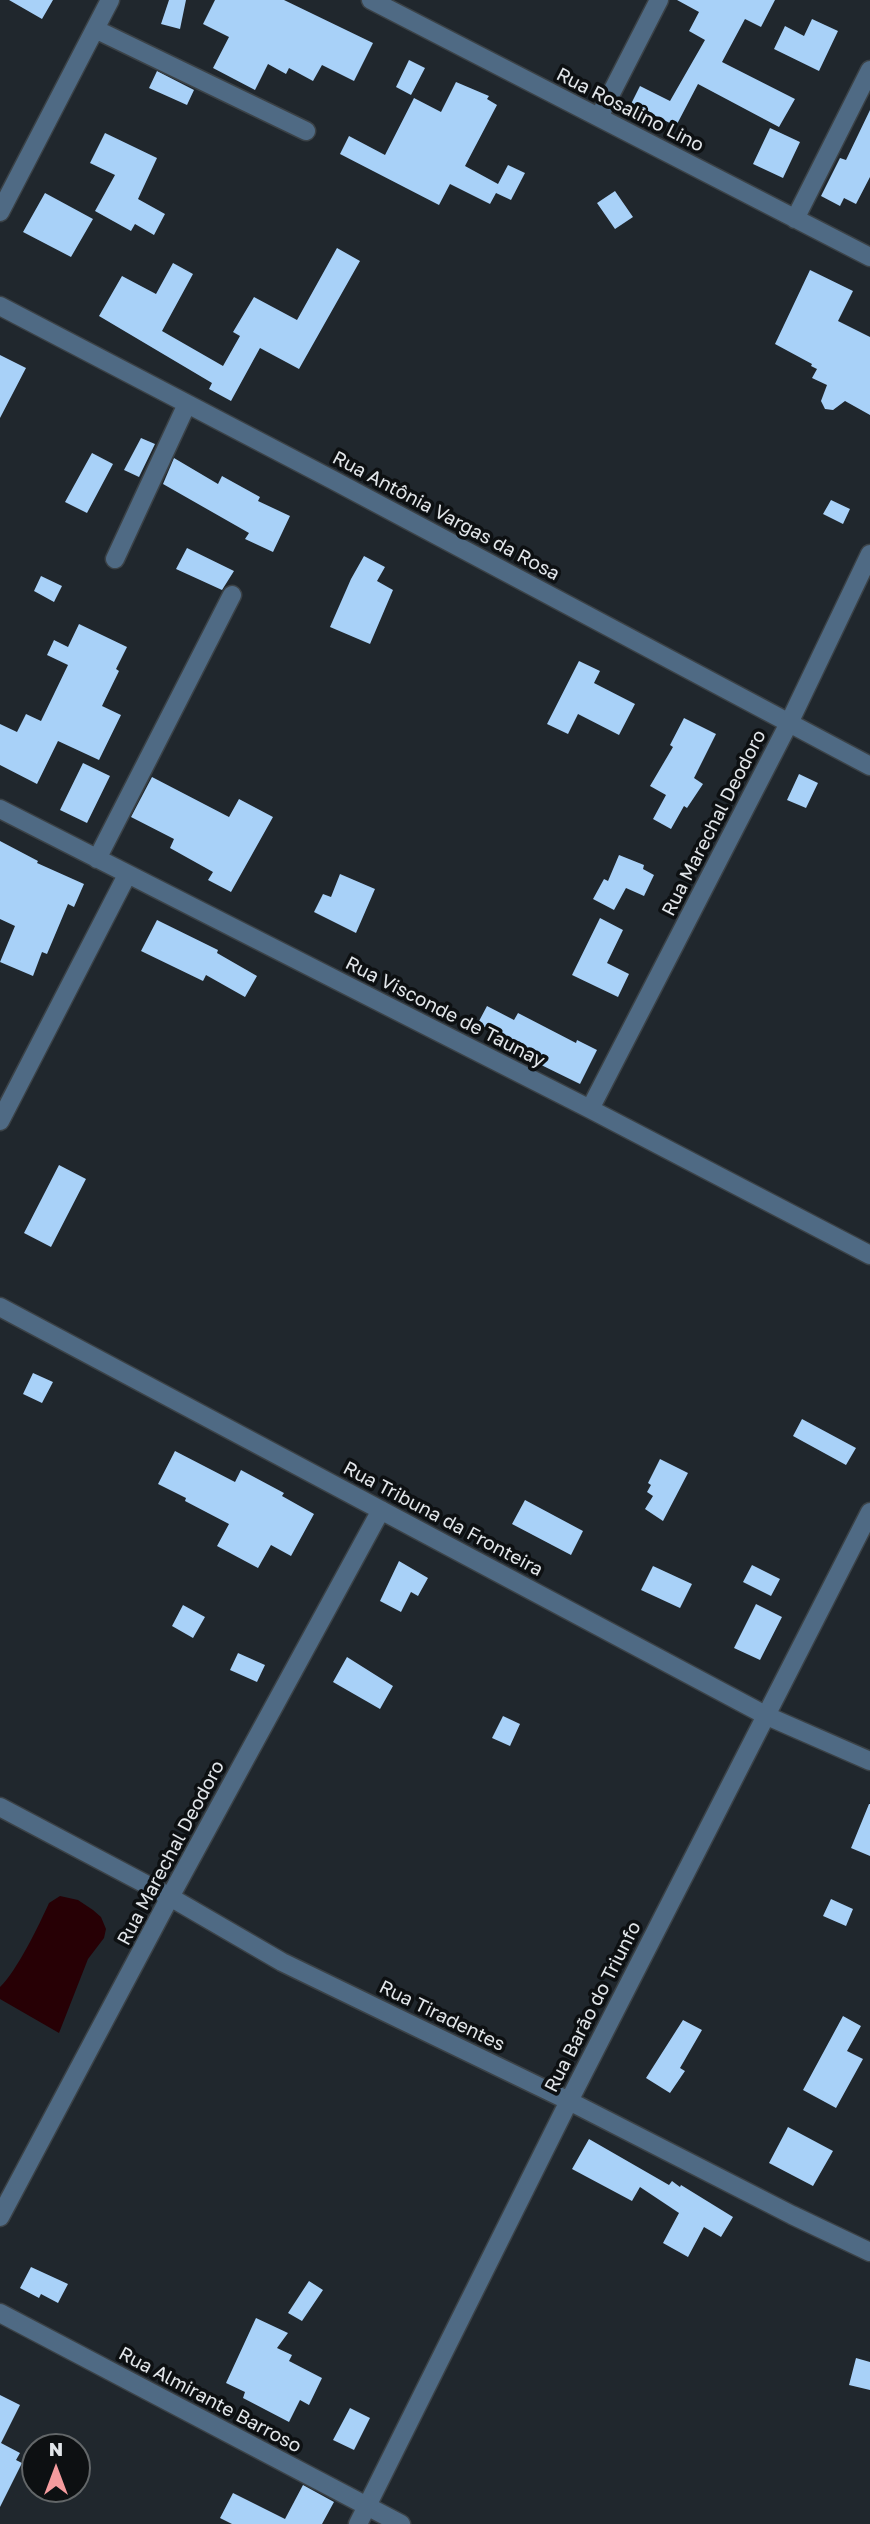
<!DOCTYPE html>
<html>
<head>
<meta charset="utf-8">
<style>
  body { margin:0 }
  #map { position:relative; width:870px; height:2524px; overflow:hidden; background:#20272d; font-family:"Golos Text",sans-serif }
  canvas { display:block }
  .north { position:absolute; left:21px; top:2433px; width:70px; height:70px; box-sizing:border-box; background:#0d1012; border:2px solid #626668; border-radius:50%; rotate:0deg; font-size:19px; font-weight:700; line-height:28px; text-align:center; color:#e2e6ea }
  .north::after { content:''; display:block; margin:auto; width:24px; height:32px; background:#f59b9e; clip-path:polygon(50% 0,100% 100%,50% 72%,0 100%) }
</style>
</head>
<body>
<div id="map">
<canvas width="870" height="2524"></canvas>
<div class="north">N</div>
</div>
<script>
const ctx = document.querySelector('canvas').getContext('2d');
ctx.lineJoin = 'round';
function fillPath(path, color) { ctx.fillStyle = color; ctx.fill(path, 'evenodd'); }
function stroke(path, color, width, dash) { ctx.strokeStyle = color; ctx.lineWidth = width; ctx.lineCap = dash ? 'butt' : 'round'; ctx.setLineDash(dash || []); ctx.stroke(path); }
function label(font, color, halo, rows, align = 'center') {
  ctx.font = font + ' "Golos Text",sans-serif'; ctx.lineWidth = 7; ctx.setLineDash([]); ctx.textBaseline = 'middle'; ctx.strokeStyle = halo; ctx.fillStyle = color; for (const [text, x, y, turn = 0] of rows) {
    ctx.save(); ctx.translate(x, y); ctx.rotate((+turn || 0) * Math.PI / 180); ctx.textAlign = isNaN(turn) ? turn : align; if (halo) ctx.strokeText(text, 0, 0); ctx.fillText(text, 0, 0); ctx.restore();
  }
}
const water = new Path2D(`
  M 60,1896 L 78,1900 L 93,1910 L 101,1917 L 106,1929 L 104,1938 L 88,1959 L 59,2033 L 0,1999 L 0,1987 C 17,1971 39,1925 49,1903 Z`);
const building = new Path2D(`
  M 9,0 L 53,0 L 42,19 Z
  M 169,0 L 186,0 L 180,29 L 161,24 Z
  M 215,0 L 284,0 L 373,43 L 354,81 L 322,65 L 313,81 L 289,68 L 286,74 L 268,64 L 255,90 L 213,68 L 229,37 L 203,24 Z
  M 677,0 L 775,0 L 761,27 L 745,19 L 722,62 L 795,99 L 779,127 L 698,84 L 676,126 L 631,104 L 640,86 L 670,101 L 705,40 L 689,31 L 699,12 Z
  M 812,19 L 838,31 L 819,71 L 774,49 L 785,26 L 804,36 Z
  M 409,60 L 425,68 L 411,95 L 396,87 Z
  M 157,71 L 194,90 L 187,105 L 149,88 Z
  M 456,82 L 489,96 L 487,99 L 497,105 L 465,166 L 498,184 L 508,165 L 525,173 L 511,200 L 496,193 L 490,204 L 450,184 L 439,205 L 340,154 L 349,136 L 385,155 L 414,98 L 441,112 Z
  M 870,110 L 870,177 L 856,204 L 844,198 L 840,206 L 821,196 L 840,158 L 846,160 Z
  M 770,128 L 800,142 L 783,178 L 753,164 Z
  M 105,133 L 157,158 L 138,199 L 165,214 L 154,235 L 135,224 L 131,231 L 95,211 L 115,175 L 90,163 Z
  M 615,191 L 633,217 L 615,229 L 597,203 Z
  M 45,193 L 93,219 L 71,257 L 23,232 Z
  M 337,248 L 360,261 L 299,369 L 260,348 L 231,401 L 209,389 L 212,383 L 99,316 L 122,276 L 156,294 L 173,263 L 193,274 L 162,331 L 223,366 L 240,336 L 233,332 L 254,297 L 297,320 Z
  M 810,270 L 853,291 L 838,321 L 870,337 L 870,415 L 845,401 L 833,410 L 825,409 L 821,401 L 827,385 L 812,378 L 817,369 L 811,366 L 812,364 L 775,344 Z
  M 0,355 L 26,368 L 0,418 Z
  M 141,438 L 155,444 L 139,477 L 124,470 Z
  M 92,453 L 113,464 L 87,513 L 65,502 Z
  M 174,458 L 218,484 L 222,476 L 260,497 L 258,501 L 290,516 L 273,552 L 245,539 L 249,533 L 163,484 Z
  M 831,500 L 850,509 L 843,524 L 823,514 Z
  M 187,548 L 234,571 L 222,590 L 176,569 Z
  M 364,556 L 385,567 L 377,581 L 393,590 L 370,644 L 330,627 L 351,579 Z
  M 41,576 L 62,586 L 54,602 L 34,591 Z
  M 79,624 L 127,647 L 116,669 L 119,671 L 102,706 L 121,715 L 99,760 L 58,741 L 37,784 L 0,765 L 0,724 L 17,732 L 26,714 L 41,721 L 68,665 L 47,655 L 54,640 L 68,647 Z
  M 579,661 L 600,671 L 594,683 L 635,704 L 619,735 L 578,714 L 568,734 L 547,724 Z
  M 684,718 L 716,734 L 694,778 L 703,784 L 687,808 L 684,806 L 671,829 L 653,819 L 666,795 L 650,786 L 673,747 L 670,745 Z
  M 83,763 L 110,776 L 87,823 L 60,810 Z
  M 799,774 L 818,783 L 806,808 L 787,800 Z
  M 152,777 L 229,817 L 239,799 L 273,817 L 231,892 L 208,880 L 213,872 L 170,848 L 174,839 L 131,817 Z
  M 0,841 L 38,861 L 37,863 L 84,884 L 74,907 L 68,904 L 47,954 L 42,952 L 33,976 L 0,962 L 15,926 L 0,919 Z
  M 619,855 L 644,865 L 643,869 L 654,875 L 644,896 L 626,888 L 614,910 L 593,899 L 604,879 L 608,881 Z
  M 340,874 L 375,889 L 356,933 L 314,912 L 323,894 L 331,897 Z
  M 600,918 L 623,930 L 607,963 L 629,974 L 618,997 L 572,975 Z
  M 157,920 L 218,950 L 217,953 L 257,976 L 245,997 L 206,975 L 203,981 L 141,951 Z
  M 487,1006 L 514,1020 L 518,1013 L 576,1043 L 577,1040 L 597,1050 L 580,1084 L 531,1060 L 533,1057 L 478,1023 Z
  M 59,1165 L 86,1179 L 51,1247 L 24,1233 Z
  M 33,1373 L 53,1382 L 42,1403 L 23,1394 Z
  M 802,1419 L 856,1448 L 846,1465 L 793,1436 Z
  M 175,1451 L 235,1482 L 241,1470 L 284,1493 L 282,1496 L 314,1514 L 291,1556 L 271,1545 L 258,1568 L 217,1546 L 229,1524 L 185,1501 L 186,1498 L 158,1484 Z
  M 660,1459 L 688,1473 L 663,1521 L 645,1509 L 653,1496 L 647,1492 L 651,1485 L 648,1483 Z
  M 525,1500 L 583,1531 L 571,1555 L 512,1524 Z
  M 399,1561 L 428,1578 L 418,1596 L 411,1592 L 401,1612 L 380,1601 Z
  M 752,1565 L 780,1579 L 771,1596 L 743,1582 Z
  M 653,1566 L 692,1584 L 680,1608 L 641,1590 Z
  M 756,1604 L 782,1617 L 760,1660 L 734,1648 Z
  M 183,1605 L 205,1617 L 193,1638 L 172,1626 Z
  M 238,1653 L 265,1665 L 257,1682 L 230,1670 Z
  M 347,1657 L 393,1686 L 380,1709 L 333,1682 Z
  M 503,1716 L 520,1724 L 510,1746 L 492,1738 Z
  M 869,1804 L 870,1804 L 870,1856 L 851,1848 Z
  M 831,1899 L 853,1909 L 846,1926 L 823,1916 Z
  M 843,2016 L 861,2026 L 847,2051 L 863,2059 L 836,2108 L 803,2090 Z
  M 683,2020 L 702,2030 L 680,2068 L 685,2071 L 670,2093 L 646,2078 Z
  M 788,2127 L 833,2151 L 813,2186 L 769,2163 Z
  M 589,2139 L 669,2185 L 672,2181 L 680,2187 L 681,2185 L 733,2217 L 721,2237 L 704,2227 L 688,2257 L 663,2243 L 679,2213 L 640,2187 L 632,2201 L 572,2169 Z
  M 31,2267 L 68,2284 L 58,2303 L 41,2294 L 39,2298 L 20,2288 Z
  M 309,2281 L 323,2290 L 302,2321 L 288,2313 Z
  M 256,2318 L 288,2333 L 277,2348 L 292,2355 L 289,2361 L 322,2378 L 309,2405 L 300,2400 L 289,2422 L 243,2398 L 245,2392 L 226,2383 Z
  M 856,2358 L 870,2362 L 870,2390 L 849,2385 Z
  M 0,2395 L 20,2405 L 1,2443 L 20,2453 L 16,2460 L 22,2463 L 0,2507 Z
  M 350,2408 L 370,2418 L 354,2450 L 333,2440 Z
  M 303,2485 L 334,2502 L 322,2524 L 232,2524 L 220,2518 L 233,2493 L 285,2519 Z`);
const minor = new Path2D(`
  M 371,0 L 870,257
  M 95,29 L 306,131
  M 599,117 L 659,0
  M 0,212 L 110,0
  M 795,219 L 870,70
  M 0,306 L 333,480 L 870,766
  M 115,559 L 187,404
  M 0,809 L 590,1109 L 870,1255
  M 97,859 L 232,595
  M 590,1109 L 789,723 L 870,554
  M 0,1121 L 127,875
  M 0,1307 L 767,1716 L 870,1761
  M 0,1807 L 170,1897 L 282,1962 L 569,2101 L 792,2215 L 870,2252
  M 0,2217 L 170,1897 L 381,1510
  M 0,2313 L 401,2524
  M 358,2524 L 569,2101 L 870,1512`);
const streetNames = [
  ["Rua Rosalino Lino",630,110,27],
  ["Rua Antônia Vargas da Rosa",446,516,28],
  ["Rua Marechal Deodoro",714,823,-63],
  ["Rua Visconde de Taunay",445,1012,27],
  ["Rua Tribuna da Fronteira",443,1519,28],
  ["Rua Marechal Deodoro",171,1853,-62],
  ["Rua Barão do Triunfo",593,2007,-63],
  ["Rua Tiradentes",442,2016,26],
  ["Rua Almirante Barroso",210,2400,28]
];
fillPath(water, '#270005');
fillPath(building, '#a8d1f8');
stroke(minor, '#3b4247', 21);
stroke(minor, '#4f6a84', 18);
label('19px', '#e2e6ea', '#0d1012', streetNames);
</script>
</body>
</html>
